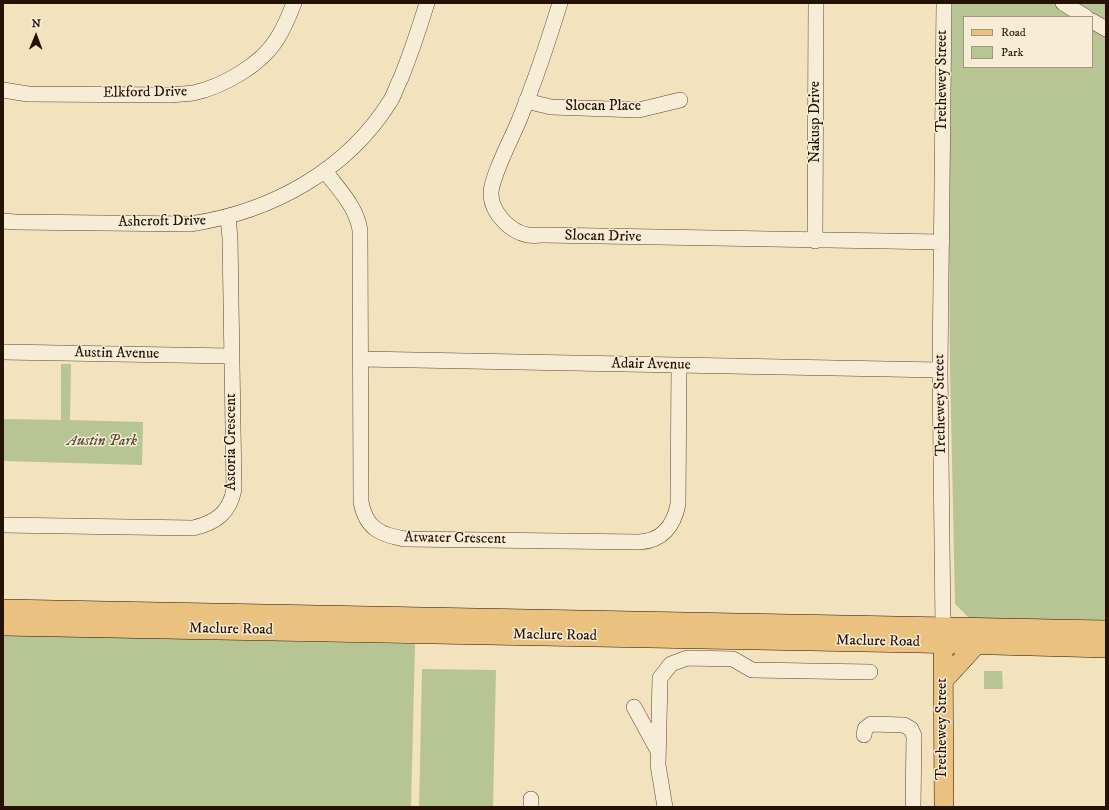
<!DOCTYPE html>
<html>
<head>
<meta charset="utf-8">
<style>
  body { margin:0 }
  #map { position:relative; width:1109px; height:810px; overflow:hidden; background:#f3e2be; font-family:"IM FELL DW Pica",serif }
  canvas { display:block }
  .frame { position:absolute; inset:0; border:4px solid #261204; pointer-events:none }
  .legend { position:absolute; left:963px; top:16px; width:130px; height:52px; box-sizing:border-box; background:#f7ecd5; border:1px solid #a39581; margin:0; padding:5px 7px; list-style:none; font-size:12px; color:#261204 }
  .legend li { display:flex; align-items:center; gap:8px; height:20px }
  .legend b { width:20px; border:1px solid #a39581 }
  .north { position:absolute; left:16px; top:16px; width:40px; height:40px; -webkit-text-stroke:3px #f7ecd5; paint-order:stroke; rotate:1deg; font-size:11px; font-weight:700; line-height:16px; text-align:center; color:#261204 }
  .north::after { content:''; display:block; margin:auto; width:14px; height:18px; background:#261204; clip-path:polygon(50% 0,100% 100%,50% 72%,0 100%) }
</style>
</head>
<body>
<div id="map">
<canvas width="1109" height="810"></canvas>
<div class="frame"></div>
<ul class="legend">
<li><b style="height:5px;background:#eac17f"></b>Road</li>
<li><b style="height:11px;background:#b7c494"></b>Park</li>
</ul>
<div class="north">N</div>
</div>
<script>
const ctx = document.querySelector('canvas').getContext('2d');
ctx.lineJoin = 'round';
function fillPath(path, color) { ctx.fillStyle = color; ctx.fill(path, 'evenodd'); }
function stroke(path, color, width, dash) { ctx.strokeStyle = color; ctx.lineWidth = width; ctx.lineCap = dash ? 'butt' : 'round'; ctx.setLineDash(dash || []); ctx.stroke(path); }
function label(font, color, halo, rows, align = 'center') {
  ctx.font = font + ' "IM FELL DW Pica",serif'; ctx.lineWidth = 3; ctx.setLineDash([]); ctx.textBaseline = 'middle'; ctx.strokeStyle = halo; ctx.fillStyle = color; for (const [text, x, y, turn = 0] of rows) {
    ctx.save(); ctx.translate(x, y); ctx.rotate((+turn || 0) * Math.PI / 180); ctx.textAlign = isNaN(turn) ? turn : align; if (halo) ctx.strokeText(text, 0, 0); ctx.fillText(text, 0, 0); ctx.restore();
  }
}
const green = new Path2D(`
  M 952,3 L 1106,3 L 1106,620 L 969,618 L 955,604 L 950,367 L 949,231 ZM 964,17 L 1092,17 L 1092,67 L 964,67 Z
  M 61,364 L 71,364 L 70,420 L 143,422 L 142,465 L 3,461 L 3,419 L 61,420 Z
  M 3,635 L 415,644 L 411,807 L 3,807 Z
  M 422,669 L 496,670 L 493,807 L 419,807 Z
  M 984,671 L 1002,671 L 1003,689 L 984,689 Z`);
const minor = new Path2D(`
  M 560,3 C 548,42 535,81 520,118 C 513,136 490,178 491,195 C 492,213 510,232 528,235 C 533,236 538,235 543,235 L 942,242
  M 1063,3 L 1086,17
  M 1092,21 L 1106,29
  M 3,90 L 28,94 L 171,95 C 178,94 186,94 193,93 C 222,87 261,65 277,39 C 284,28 289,16 294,3
  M 526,101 L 551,107 L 639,110 L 680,100
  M 325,171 C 339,190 356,206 360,230 L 361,502 C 366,529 381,535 405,539 L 639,542 C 662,541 674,526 678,504 L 679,366
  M 3,221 L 15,222 L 190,224 C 271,212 347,171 391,100 C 395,93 397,85 401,78 C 411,53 419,29 427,3
  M 815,241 L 816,3
  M 3,352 L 231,356
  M 362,359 L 940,370
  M 3,525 L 193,528 C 215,523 230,513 234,489 L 230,238 L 228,217
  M 943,627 L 940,370 L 944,3
  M 634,707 L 658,751
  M 864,735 L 865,729 L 871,724 L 904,725 L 911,729 L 914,736 L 913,807
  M 531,807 L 531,799
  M 665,807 L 658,765 L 660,678 L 671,664 L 687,658 L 733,659 L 752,670 L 870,672`);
const major = new Path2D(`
  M 3,609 L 1106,630
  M 3,626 L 918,643 L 1106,648
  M 943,632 L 944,807
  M 943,681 L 976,645`);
const streetNames = [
  ["Trethewey Street",943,81,-90],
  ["Elkford Drive",145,93,-1],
  ["Slocan Place",603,107],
  ["Nakusp Drive",816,122,-90],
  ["Ashcroft Drive",162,222,-1],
  ["Slocan Drive",603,237,1],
  ["Austin Avenue",117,354,1],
  ["Adair Avenue",651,365,1],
  ["Trethewey Street",941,405,-91],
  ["Astoria Crescent",232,442,-90],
  ["Atwater Crescent",455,539,1],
  ["Maclure Road",231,630,1],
  ["Maclure Road",555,636,1],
  ["Maclure Road",878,642,1],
  ["Trethewey Street",943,729,-90]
];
const parkNames = [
  ["Austin Park",102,442]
];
fillPath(green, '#b7c494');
stroke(minor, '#594632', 16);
stroke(major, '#261204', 20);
stroke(minor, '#f7ecd5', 15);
stroke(major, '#eac17f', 19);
label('15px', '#261204', '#f7ecd5', streetNames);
label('italic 15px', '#595036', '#f7ecd5', parkNames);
</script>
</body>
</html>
